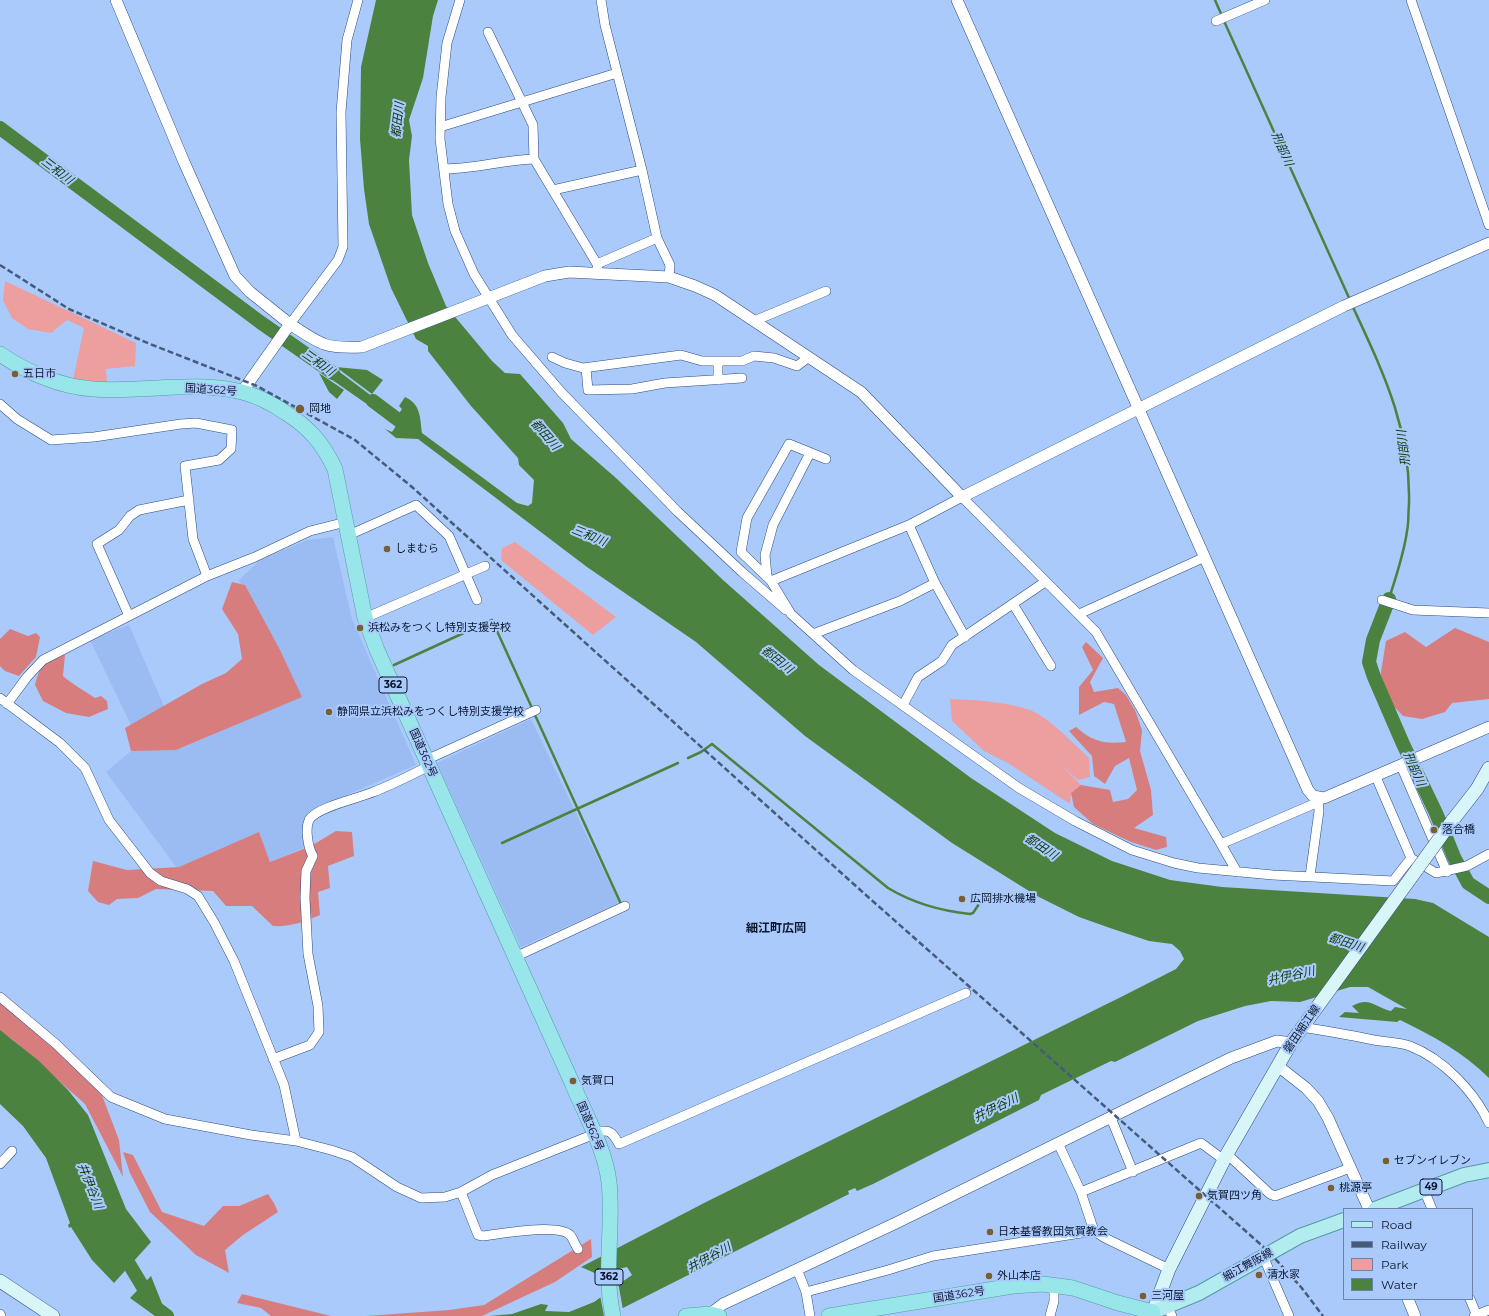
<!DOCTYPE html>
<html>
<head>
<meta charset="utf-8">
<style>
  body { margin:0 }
  #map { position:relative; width:1489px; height:1316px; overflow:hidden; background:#abcafc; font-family:Montserrat,sans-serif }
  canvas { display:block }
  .legend { position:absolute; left:1343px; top:1208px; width:130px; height:92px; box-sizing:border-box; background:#abcafc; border:1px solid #6a82a9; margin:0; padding:5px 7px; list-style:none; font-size:12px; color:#09162d }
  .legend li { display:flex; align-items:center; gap:8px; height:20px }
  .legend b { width:20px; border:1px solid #6a82a9 }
</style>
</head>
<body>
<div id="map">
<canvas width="1489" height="1316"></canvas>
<ul class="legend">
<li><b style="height:5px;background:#b2ecef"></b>Road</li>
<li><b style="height:5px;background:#465a7b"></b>Railway</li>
<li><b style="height:11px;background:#ec9f9e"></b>Park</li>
<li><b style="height:11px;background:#4c823f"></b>Water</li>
</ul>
</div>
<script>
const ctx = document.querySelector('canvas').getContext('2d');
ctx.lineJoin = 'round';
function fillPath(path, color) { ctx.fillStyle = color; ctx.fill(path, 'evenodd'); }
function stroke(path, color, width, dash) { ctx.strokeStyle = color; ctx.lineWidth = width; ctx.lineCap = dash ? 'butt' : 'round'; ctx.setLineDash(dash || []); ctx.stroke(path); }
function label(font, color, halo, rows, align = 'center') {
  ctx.font = font + ' Montserrat,"Noto Sans JP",sans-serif'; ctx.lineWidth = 4; ctx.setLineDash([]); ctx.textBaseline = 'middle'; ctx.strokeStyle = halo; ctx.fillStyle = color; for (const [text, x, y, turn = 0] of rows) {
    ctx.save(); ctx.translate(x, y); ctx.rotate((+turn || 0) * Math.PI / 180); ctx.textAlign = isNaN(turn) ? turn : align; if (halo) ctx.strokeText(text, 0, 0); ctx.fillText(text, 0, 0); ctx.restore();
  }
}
const built = new Path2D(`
  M 333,537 L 352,619 L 416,765 L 310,811 L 308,846 L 270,862 L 259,833 L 177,868 L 106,772 L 131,751 L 130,723 L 90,640 L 129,625 L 182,748 L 290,701 L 239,580 L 260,560 L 307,540 Z
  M 531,719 L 619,903 L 521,947 L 437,763 Z`);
const green = new Path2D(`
  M 5,281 L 136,343 L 135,366 L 106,369 L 107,383 L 73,380 L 84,328 L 67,320 L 51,333 L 28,329 L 12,318 L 3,300 Z
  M 515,542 L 616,617 L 593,635 L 501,560 L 502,548 Z
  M 950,699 C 974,700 1020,702 1040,715 C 1058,727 1073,743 1089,758 L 1090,777 L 1078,780 L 1060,764 L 1081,785 L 1071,793 L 1070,804 L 1008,763 L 984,751 L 952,721 Z`);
const forest = new Path2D(`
  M 232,582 L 245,585 L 280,650 L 302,697 L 176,750 L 131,751 L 125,728 L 202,684 L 226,673 L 242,659 L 238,634 L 222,609 Z
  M 1455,628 L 1489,642 L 1489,699 L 1452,703 L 1445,712 L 1422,719 L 1403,716 L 1378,690 L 1386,641 L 1405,632 L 1426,647 Z
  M 10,629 L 28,636 L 36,633 L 40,637 L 36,657 L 19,676 L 5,671 L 0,666 L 0,639 Z
  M 1086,642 L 1103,658 L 1090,682 L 1094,692 L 1118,688 L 1126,695 L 1135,710 L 1142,730 L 1140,751 L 1151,790 L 1153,815 L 1134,828 L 1166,837 L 1167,847 L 1156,850 L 1131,842 L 1093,824 L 1074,807 L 1071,793 L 1081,785 L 1110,790 L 1113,802 L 1128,799 L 1137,790 L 1129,758 L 1115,766 L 1105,784 L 1094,776 L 1092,756 L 1069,731 L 1076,727 C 1093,742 1104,744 1126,742 L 1114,704 L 1104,702 L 1079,715 L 1079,687 L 1093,670 L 1082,647 Z
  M 65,655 L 63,676 C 73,685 84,690 95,698 L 101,696 L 107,701 L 108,709 L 89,717 L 66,713 L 43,701 L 35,685 C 40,666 45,657 65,655 Z
  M 336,831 L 352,832 L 354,856 L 328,866 L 330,888 L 318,892 L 320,915 C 304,922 290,927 273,926 L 252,906 L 226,906 L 213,891 L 156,889 L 138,898 L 117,899 L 109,905 L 98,902 L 88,891 L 93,861 L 127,870 L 179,867 L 259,832 L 270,862 L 311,846 Z
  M 0,995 L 100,1090 L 119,1140 L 123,1177 L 85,1104 L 13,1040 L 0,1031 Z
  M 123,1152 L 133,1155 L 162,1212 L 204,1226 L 223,1206 L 239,1206 L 268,1194 L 274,1203 L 278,1212 L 243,1235 L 225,1250 L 229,1273 L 196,1255 L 150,1212 L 130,1173 Z
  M 591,1239 L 592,1257 L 555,1282 L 482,1316 L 366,1316 L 449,1310 L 484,1305 Z
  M 242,1294 L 331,1316 L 271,1316 L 261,1308 L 237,1303 Z`);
const water = new Path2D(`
  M 376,0 L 438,0 L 433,16 L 423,78 L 409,120 L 412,136 L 409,160 L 412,215 L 428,263 L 446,306 L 492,361 L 505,373 L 520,374 L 563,423 L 571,439 L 616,478 L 723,580 L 819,665 L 971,778 L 1055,833 L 1112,861 L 1170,880 L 1222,887 L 1415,899 L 1433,903 L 1489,937 L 1489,1078 C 1463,1052 1433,1036 1400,1020 L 1397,1022 L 1339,1017 L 1345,1012 L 1359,1013 L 1352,1006 C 1369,996 1375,1007 1391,1011 L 1395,1007 L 1407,1009 L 1368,987 L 1350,987 L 1300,1002 L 1271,1001 L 1245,1006 L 1198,1021 L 1115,1062 L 1111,1061 L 1041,1095 L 1039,1100 L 873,1184 L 857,1191 L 855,1188 L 848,1191 L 849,1194 L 607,1316 L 489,1316 L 512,1314 L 541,1304 L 548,1305 L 545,1311 L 569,1312 L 594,1302 L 632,1275 L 627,1267 L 597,1274 L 581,1267 L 706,1202 L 1121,997 L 1176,969 L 1184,959 L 1180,951 L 1172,944 L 1149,941 L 1110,928 L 1079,917 L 1037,896 L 952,843 L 805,736 L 696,642 L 587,567 L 418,439 L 396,438 L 385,429 L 392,432 L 396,426 L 390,422 L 396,414 L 398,415 L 402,409 L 399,406 L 405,397 C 421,404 420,418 422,433 L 517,503 L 528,506 L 532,503 L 534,480 L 519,465 L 518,458 L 471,406 L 428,351 L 428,346 L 416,339 L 391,288 L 369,224 L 364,189 L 360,139 L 361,67 Z
  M 311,358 L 323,366 L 333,367 L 385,406 L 390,408 L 384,416 L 318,370 Z
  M 336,367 L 367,370 L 383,380 L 372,394 Z
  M 319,373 L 344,390 L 337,399 L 329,392 Z
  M 0,1030 L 39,1061 L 68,1090 L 88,1115 L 126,1209 L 151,1242 L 114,1283 L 92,1260 L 71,1227 L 69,1228 L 68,1225 L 70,1223 L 46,1158 L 23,1126 L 0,1104 Z
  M 151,1276 L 165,1311 L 171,1316 L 155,1316 L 130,1298 Z`);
const pier = new Path2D(`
  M 618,1282 L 623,1310 L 612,1316 L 604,1316 L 600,1295 Z`);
const stream = new Path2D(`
  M 1215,0 L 1222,16
  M 1224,21 L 1350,300
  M 1352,305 C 1383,372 1411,428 1409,504 C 1408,513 1409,522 1407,531 C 1404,554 1396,576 1389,599
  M 394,665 L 492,620 L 532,708
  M 535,715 L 621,904
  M 688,758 L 701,752 L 712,744 L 888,888 C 913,903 941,911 970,914 L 973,913 L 979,904
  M 502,843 L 678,763`);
const river = new Path2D(`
  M 0,128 L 260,322 L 333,373
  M 373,401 L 409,428
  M 1389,599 L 1373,640 L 1369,662 L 1374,677 L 1403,744 L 1436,813 L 1454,857 L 1468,883 L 1489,897
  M 120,1249 L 155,1307 L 167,1316`);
const minor = new Path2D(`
  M 460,0 L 447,43 L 441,97 L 440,139 L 448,204 L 455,231 L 474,274 L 512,335 L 562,393 L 678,512 L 742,572 L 786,610
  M 601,0 L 605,25 L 642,170 L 657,238 L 670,265 L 669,277
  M 1411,0 L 1489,225
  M 1216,21 L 1265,0
  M 488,32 L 533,125 L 534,159 L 597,264 L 598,273
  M 440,127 L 617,73
  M 444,169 C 474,169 503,160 534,159
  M 553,190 L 642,170
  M 597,264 L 657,238
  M 754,321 L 826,291
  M 290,324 L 338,260 L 343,247 L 341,112 L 347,40 L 358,0
  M 552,357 L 565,363 L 583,368 L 681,355 L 702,361 L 742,361 L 754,356 L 774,358 L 797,366 L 809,357
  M 718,361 L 718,380
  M 586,368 L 588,390 L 632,389 L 665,383 L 742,378
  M 0,404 L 17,419 L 51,440 L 94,437 L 181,424 L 196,423 L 232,430 L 231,449 L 219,460 L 185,466 L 193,539 L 207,576
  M 826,459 L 789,444 L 747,518 L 741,552 L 771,581 L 791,614 L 853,670 L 1019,788 L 1075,821 L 1132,850 L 1174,863 L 1198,868 L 1273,875 L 1393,881 L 1411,858 L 1436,873 L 1467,866 L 1489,854
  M 909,525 L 935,583 L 965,637
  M 349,535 L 416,505 L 449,536 L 477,600
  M 767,576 L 765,555 L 773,525 L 810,453
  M 771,581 L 909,525 L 962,497 L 1096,632 L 1221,844 L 1316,803 L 1318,798
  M 1382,600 L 1413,610 L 1489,613
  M 1013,604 L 1051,666
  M 1079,614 L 1205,557
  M 129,616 L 97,544 L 119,530 L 130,516 L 139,510 L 189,500
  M 365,618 L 485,566
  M 813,634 L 900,601 L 935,583
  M 0,698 L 60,743 L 85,768 L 109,820 L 150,873 L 161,881 L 187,889 L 198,896 L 214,922 L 234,961 L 284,1085 L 296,1141
  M 7,704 L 27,677 L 43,660 L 207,576 L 255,557 L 310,531 L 346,522
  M 903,705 L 918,677 L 942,661 L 952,645 L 1045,582
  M 426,760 L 536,710
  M 1401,766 L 1447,872
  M 1376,777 L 1411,858
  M 1221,844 L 1237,872
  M 1310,876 L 1319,811 L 1318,798
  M 515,957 L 625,906
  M 0,997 L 56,1044 L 111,1097 L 165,1119 L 251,1135 L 296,1141 L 331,1150 L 352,1157 L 397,1187 L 421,1198 L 445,1197 L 461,1192 L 492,1175 L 602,1131 C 612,1130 614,1136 619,1144 L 966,993
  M 1302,1027 C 1326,1031 1350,1035 1374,1040 C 1385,1042 1399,1042 1410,1046 C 1443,1059 1474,1091 1489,1123
  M 273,1059 L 310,1045 L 319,1032 L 318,1006 L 308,954 L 305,898 L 306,871 L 313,856 C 308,848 305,829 309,820 C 316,807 360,798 373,792 C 392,785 411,775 429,766
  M 1111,1118 L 1133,1172
  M 1058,1143 L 1081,1192 L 1094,1231 L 1105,1238 L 1169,1269
  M 1227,1154 L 1270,1194 L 1275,1196 L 1350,1168
  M 0,1164 L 12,1151
  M 1424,1190 L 1432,1209
  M 461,1192 L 478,1235 L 483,1236 C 500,1234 558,1223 570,1235 C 573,1238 575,1245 578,1249
  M 1081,1192 L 1201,1143 L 1224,1160
  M 1263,1256 L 1289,1316
  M 797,1269 L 806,1292 L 810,1316
  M 806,1292 L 888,1270 L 933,1256 L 1094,1231
  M 1470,1299 L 1477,1316
  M 1167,1307 L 1172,1316
  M 0,1314 L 1,1316
  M 1050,1316 L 1054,1301 L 1054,1285
  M 1474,1316 L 1489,1310`);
const tertiary = new Path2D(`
  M 116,0 L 184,162 L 235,276 L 250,292 L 290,324 L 242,392
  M 957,0 L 1308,790 L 1313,796 L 1324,798 L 1489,727
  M 290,324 C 320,344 325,349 362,347 L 545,276 L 569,272 L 669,277 L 695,286 L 715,295 L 861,392 L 962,497 L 1344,306 L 1489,243
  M 1278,1066 L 1306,1088 L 1318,1101 L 1328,1118 L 1369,1209
  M 1408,1299 L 1415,1316
  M 710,1314 L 723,1304 L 896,1223 L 1231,1058 L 1277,1041 L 1291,1043`);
const secondary = new Path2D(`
  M 1452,821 L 1477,789 L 1489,768
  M 0,1281 L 53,1316
  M 1153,1312 L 1169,1269 L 1227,1154 L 1291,1043 L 1418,868`);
const primary = new Path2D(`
  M 1375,1209 L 1464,1175 L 1489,1170
  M 1153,1312 L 1199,1293 L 1300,1236 L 1344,1220`);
const trunk = new Path2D(`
  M 0,354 C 26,372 61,387 93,389 C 142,393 194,380 242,392 C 258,396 273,404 286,413 C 310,428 323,444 335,469 L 365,618 L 377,650 L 573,1085 C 586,1116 605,1149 609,1182 C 614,1226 603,1271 613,1316
  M 686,1316 L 710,1314 L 719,1316
  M 829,1316 L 1013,1286 L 1043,1284 L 1073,1288 L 1118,1303 L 1153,1312 L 1152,1316`);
const rail = new Path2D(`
  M 0,265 L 69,309 L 150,344 L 257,386 L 355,440 L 412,487 L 867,896 L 1267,1250 L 1301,1287 L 1323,1316`);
const secondaryBridge = new Path2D(`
  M 1418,868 L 1452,821`);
const markers = [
  [15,374,4,"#795e30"],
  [300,409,5,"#795e30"],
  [387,549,4,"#795e30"],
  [360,628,4,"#795e30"],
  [329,712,4,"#795e30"],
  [1434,830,4,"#795e30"],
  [962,899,4,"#795e30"],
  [573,1081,4,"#795e30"],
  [1386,1161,4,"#795e30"],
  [1331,1188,4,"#795e30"],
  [1199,1196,4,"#795e30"],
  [990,1232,4,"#795e30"],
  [1259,1275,4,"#795e30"],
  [989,1276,4,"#795e30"],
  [1143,1296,4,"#795e30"]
];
const shields = [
  [393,685,28],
  [1431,1187,22],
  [609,1277,28]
];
const shieldNames = [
  ["362",393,685],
  ["49",1431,1187],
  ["362",609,1277]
];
const poiNames = [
  ["五日市",23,374],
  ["岡地",309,409],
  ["しまむら",395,549],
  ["浜松みをつくし特別支援学校",368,628],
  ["静岡県立浜松みをつくし特別支援学校",337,712],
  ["落合橋",1442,830],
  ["広岡排水機場",970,899],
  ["気賀口",581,1081],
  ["セブンイレブン",1394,1161],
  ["桃源亭",1339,1188],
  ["気賀四ツ角",1207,1196],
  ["日本基督教団気賀教会",998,1232],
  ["清水家",1267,1275],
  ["外山本店",997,1276],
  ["三河屋",1151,1296]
];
const streetNames = [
  ["国道362号",211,390,4],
  ["国道362号",423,753,66],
  ["磐田細江線",1302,1029,-56],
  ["国道362号",590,1126,67],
  ["細江舞阪線",1248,1265,-29],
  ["国道362号",959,1295,-9]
];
const waterNames = [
  ["都田川",398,120,-84],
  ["刑部川",1282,149,66],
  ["三和川",57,171,37],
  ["三和川",318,363,35],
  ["都田川",545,435,49],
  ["刑部川",1404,448,-97],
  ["三和川",589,536,22],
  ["都田川",777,660,38],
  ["刑部川",1414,769,66],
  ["都田川",1041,847,33],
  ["都田川",1346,943,18],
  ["井伊谷川",1291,976,-12],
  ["井伊谷川",996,1108,-26],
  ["井伊谷川",90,1186,68],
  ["井伊谷川",709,1258,-29]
];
const neighbourhoodNames = [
  ["細江町広岡",776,928]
];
fillPath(built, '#9bbcf2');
fillPath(green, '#ec9f9e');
fillPath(forest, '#d87d7e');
fillPath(water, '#4c823f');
fillPath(pier, '#abcafc');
stroke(stream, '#4c823f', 2.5);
stroke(river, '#4c823f', 14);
stroke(minor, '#2b4b81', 10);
stroke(tertiary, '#2b4b81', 12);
stroke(secondary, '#2b4b81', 14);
stroke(primary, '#5599a4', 16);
stroke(trunk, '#5599a4', 16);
stroke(minor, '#fff', 9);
stroke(tertiary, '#fff', 11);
stroke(secondary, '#d8f5f7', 13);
stroke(primary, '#b2ecef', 14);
stroke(trunk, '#98e6ea', 15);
stroke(rail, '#465a7b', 2.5, [6, 3]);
stroke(secondaryBridge, '#2b4b81', 14, []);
stroke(secondaryBridge, '#d8f5f7', 13);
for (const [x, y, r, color] of markers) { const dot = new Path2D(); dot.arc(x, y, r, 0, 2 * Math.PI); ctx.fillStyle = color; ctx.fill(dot); stroke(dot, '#abcafc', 1.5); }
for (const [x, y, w] of shields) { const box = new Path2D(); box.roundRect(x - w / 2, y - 8, w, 16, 3); ctx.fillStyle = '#abcafc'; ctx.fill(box); stroke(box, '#09162d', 1); }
label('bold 10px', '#09162d', null, shieldNames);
label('11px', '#09162d', '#abcafc', poiNames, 'left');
label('11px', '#09162d', '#abcafc', streetNames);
label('italic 12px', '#133909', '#abcafc', waterNames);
label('bold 12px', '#09162d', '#abcafc', neighbourhoodNames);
</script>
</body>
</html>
